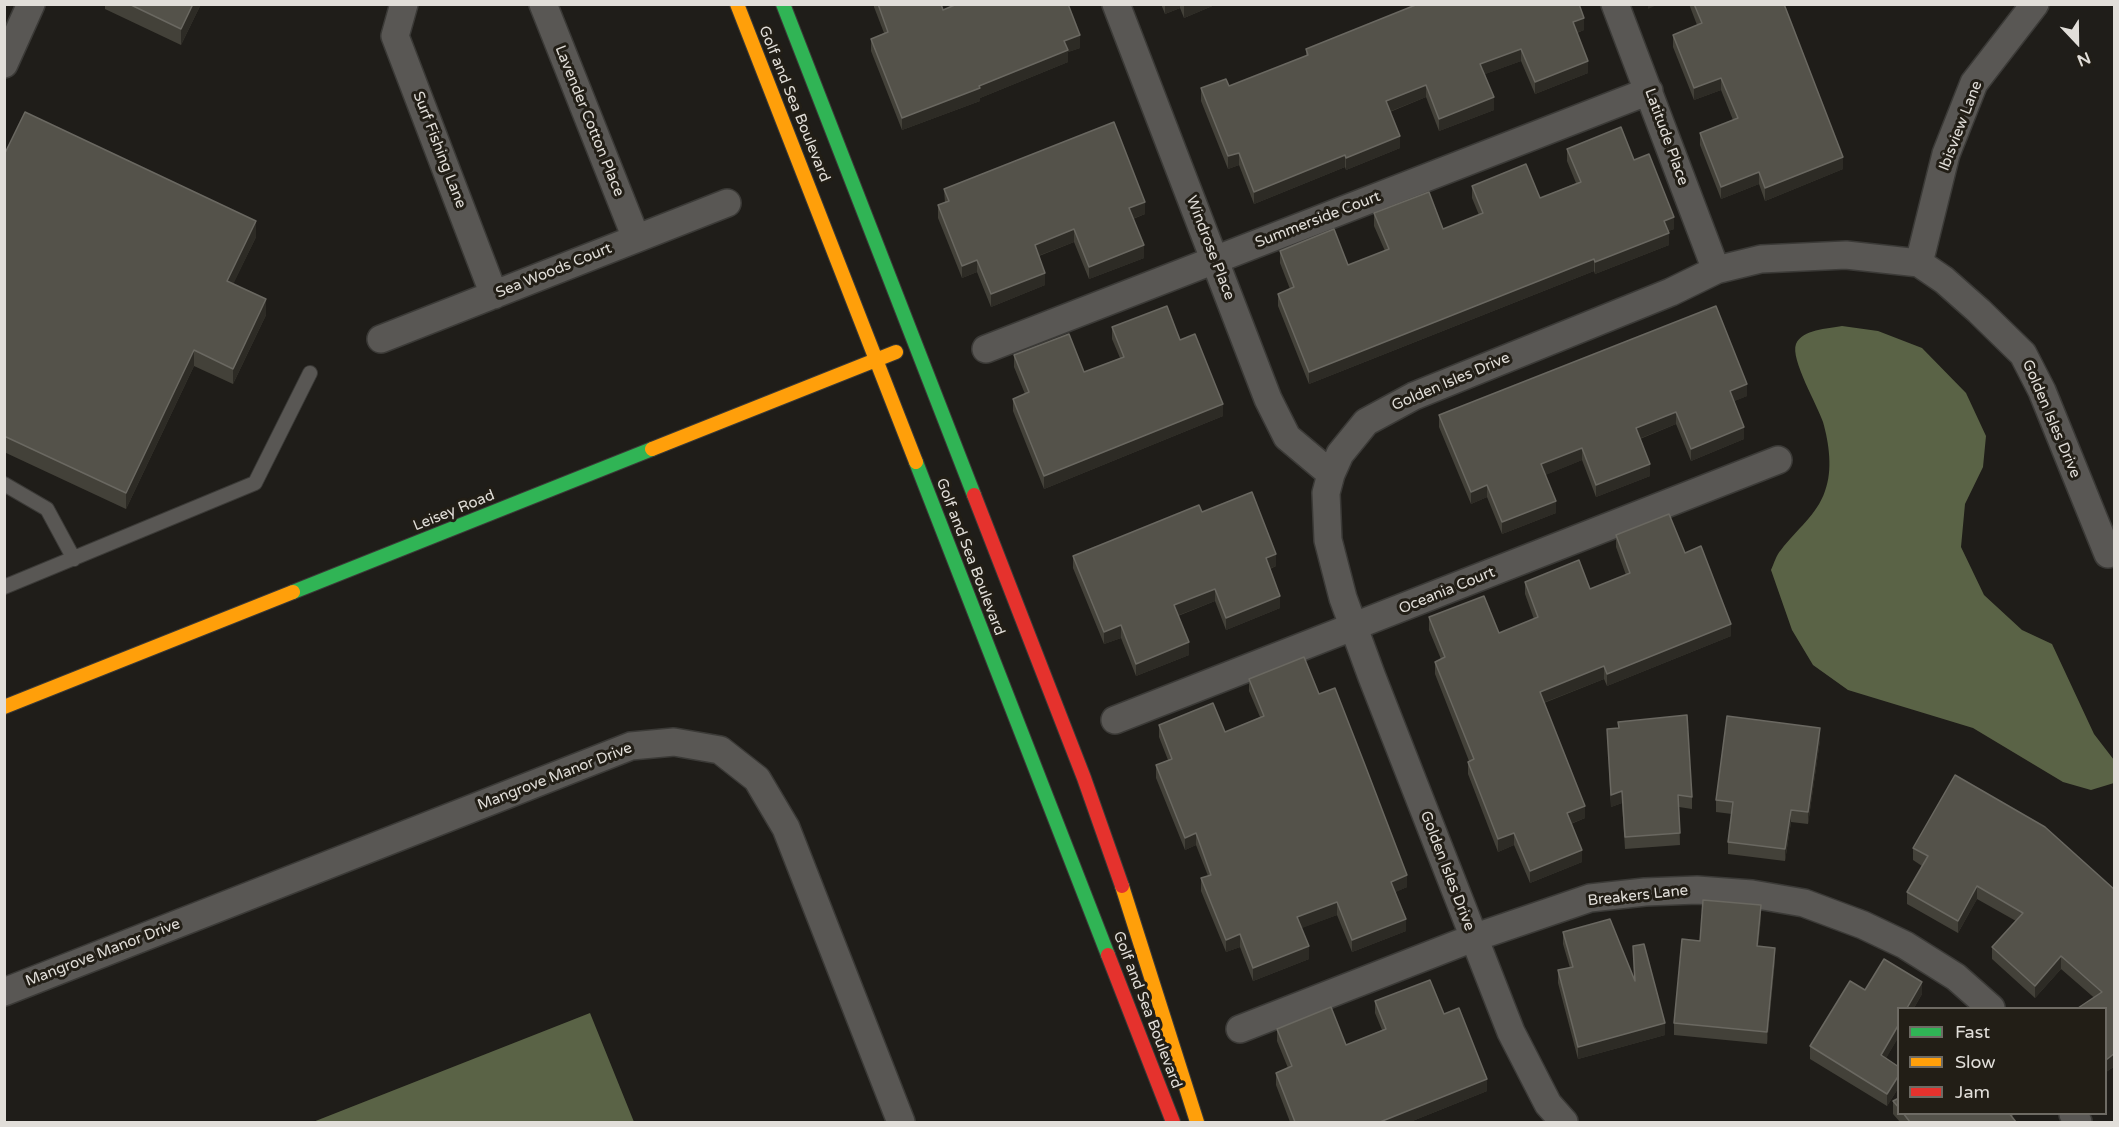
<!DOCTYPE html>
<html>
<head>
<meta charset="utf-8">
<style>
  body { margin:0 }
  #map { position:relative; width:2119px; height:1127px; overflow:hidden; background:#1f1d19; font-family:"Varela Round",sans-serif }
  canvas { display:block }
  .frame { position:absolute; inset:0; border:6px solid #e1ded9; pointer-events:none }
  .legend { position:absolute; left:1897px; top:1007px; width:210px; height:108px; box-sizing:border-box; background:#221e16; border:2px solid #6e6b64; margin:0; padding:8px 10px; list-style:none; font-size:18px; color:#e1ded9 }
  .legend li { display:flex; align-items:center; gap:12px; height:30px }
  .legend b { width:30px; border:2px solid #6e6b64 }
  .north { position:absolute; left:2047px; top:12px; width:60px; height:60px; -webkit-text-stroke:4px #221e16; paint-order:stroke; rotate:158deg; font-size:16px; font-weight:700; line-height:24px; text-align:center; color:#e1ded9 }
  .north::after { content:''; display:block; margin:auto; width:21px; height:27px; background:#e1ded9; clip-path:polygon(50% 0,100% 100%,50% 72%,0 100%) }
</style>
</head>
<body>
<div id="map">
<canvas width="2119" height="1127"></canvas>
<div class="frame"></div>
<ul class="legend">
<li><b style="height:8px;background:#30b455"></b>Fast</li>
<li><b style="height:8px;background:#ff9f0a"></b>Slow</li>
<li><b style="height:8px;background:#e5322d"></b>Jam</li>
</ul>
<div class="north">N</div>
</div>
<script>
const ctx = document.querySelector('canvas').getContext('2d');
ctx.lineJoin = 'round';
function fillPath(path, color) { ctx.fillStyle = color; ctx.fill(path, 'evenodd'); }
function stroke(path, color, width, dash) { ctx.strokeStyle = color; ctx.lineWidth = width; ctx.lineCap = dash ? 'butt' : 'round'; ctx.setLineDash(dash || []); ctx.stroke(path); }
function label(font, color, halo, rows, align = 'center') {
  ctx.font = font + ' "Varela Round",sans-serif'; ctx.lineWidth = 6; ctx.setLineDash([]); ctx.textBaseline = 'middle'; ctx.strokeStyle = halo; ctx.fillStyle = color; for (const [text, x, y, turn = 0] of rows) {
    ctx.save(); ctx.translate(x, y); ctx.rotate((+turn || 0) * Math.PI / 180); ctx.textAlign = isNaN(turn) ? turn : align; if (halo) ctx.strokeText(text, 0, 0); ctx.fillText(text, 0, 0); ctx.restore();
  }
}
const water = new Path2D(`
  M 1842,326 L 1878,331 L 1922,348 L 1966,393 L 1986,436 L 1983,467 L 1965,504 L 1961,547 L 1984,595 L 2022,630 L 2052,644 L 2094,734 L 2114,760 L 2114,783 L 2091,790 L 2063,782 L 1973,728 L 1848,690 L 1813,665 L 1792,630 L 1771,570 C 1774,564 1776,555 1781,550 C 1796,530 1817,515 1825,491 C 1833,470 1829,443 1823,422 C 1818,406 1790,359 1796,344 C 1803,329 1827,329 1842,326 Z
  M 590,1013 L 634,1122 L 313,1122 Z`);
const lane = new Path2D(`
  M 4,484 L 47,509 L 74,559
  M 4,587 L 255,483 L 310,373`);
const street = new Path2D(`
  M 404,4 L 395,36 L 494,295
  M 543,4 L 636,238
  M 1116,4 L 1268,399 L 1287,437 L 1331,474
  M 1615,4 L 1716,270
  M 4,64 L 31,4
  M 1919,263 L 1946,154 L 1974,83 L 2035,4
  M 381,339 L 727,203
  M 986,349 L 1649,91
  M 1115,720 L 1778,460
  M 4,992 L 631,746 L 674,742 L 720,750 L 757,779 L 786,828 L 901,1122
  M 1240,1029 L 1473,938 L 1590,898 L 1645,892 L 1697,890 L 1752,894 L 1804,903 L 1863,925 L 1905,945 L 1956,977 L 1991,1008
  M 2073,1114 L 2078,1122
  M 1564,1122 L 1548,1104 L 1511,1032 L 1372,677 L 1343,598 L 1328,540 L 1326,493 L 1331,474 L 1340,454 L 1366,422 L 1414,396 L 1671,292 L 1716,270 L 1761,259 L 1846,255 L 1919,263 L 1944,280 L 1979,311 L 2023,354 L 2042,391 L 2108,554 L 2114,551`);
const fast = new Path2D(`
  M 783,4 L 974,495
  M 916,462 L 1108,955
  M 293,592 L 652,449`);
const slow = new Path2D(`
  M 737,4 L 916,462
  M 652,449 L 896,352
  M 4,707 L 293,592
  M 1122,886 L 1197,1122`);
const jam = new Path2D(`
  M 974,495 L 1084,778 L 1122,886
  M 1108,955 L 1173,1122`);
const wall = new Path2D(`
  M 105,4 L 201,4 L 181,45 L 105,9 Z
  M 874,4 L 941,4 L 943,10 L 1080,48 L 1068,52 L 1068,62 L 980,98 L 980,101 L 902,130 L 871,51 L 871,39 L 884,33 L 874,7 Z
  M 1161,4 L 1217,4 L 1184,18 L 1180,8 L 1165,14 Z
  M 1689,4 L 1784,4 L 1843,169 L 1765,201 L 1759,184 L 1721,199 L 1700,145 L 1700,133 L 1733,120 L 1721,90 L 1694,100 L 1673,47 L 1673,35 L 1697,25 Z
  M 1584,30 L 1577,33 L 1588,73 L 1535,94 L 1521,61 L 1485,74 L 1494,110 L 1439,131 L 1426,97 L 1390,112 L 1400,148 L 1346,170 L 1345,167 L 1254,204 L 1239,165 L 1228,169 L 1201,101 L 1201,88 L 1229,86 L 1306,56 L 1306,49 Z
  M 1567,149 L 1634,160 L 1674,229 L 1668,231 L 1669,245 L 1595,274 L 1594,271 L 1309,384 L 1278,306 L 1278,294 L 1290,289 L 1280,263 L 1280,251 L 1348,265 L 1385,251 L 1374,226 L 1374,213 L 1443,229 L 1479,215 L 1472,198 L 1472,186 L 1540,198 L 1576,183 L 1567,161 Z
  M 4,155 L 256,237 L 233,284 L 266,315 L 233,384 L 194,366 L 126,509 L 4,452 Z
  M 944,189 L 1145,214 L 1133,219 L 1144,258 L 1089,279 L 1074,242 L 1039,256 L 1045,285 L 991,307 L 977,272 L 962,278 L 938,218 L 938,205 L 945,203 Z
  M 1112,327 L 1180,340 L 1223,416 L 1044,489 L 1013,411 L 1013,399 L 1025,394 L 1014,367 L 1014,355 L 1084,372 L 1120,358 L 1112,339 Z
  M 1747,396 L 1734,401 L 1744,439 L 1691,461 L 1676,424 L 1640,439 L 1650,476 L 1596,497 L 1582,460 L 1545,475 L 1556,513 L 1502,534 L 1487,497 L 1471,504 L 1439,427 L 1439,415 Z
  M 1202,512 L 1276,566 L 1270,569 L 1280,608 L 1226,630 L 1215,601 L 1178,616 L 1189,655 L 1136,676 L 1121,638 L 1104,644 L 1073,568 L 1073,556 Z
  M 1616,535 L 1685,553 L 1731,636 L 1607,686 L 1604,679 L 1544,703 L 1585,818 L 1571,824 L 1582,862 L 1530,883 L 1514,845 L 1498,852 L 1468,774 L 1468,762 L 1469,761 L 1435,674 L 1435,662 L 1441,659 L 1429,630 L 1429,617 L 1499,633 L 1534,619 L 1525,594 L 1525,582 L 1590,589 L 1626,575 L 1616,547 Z
  M 1249,679 L 1319,694 L 1407,887 L 1395,892 L 1406,931 L 1352,952 L 1337,915 L 1301,928 L 1309,959 L 1253,981 L 1240,947 L 1226,952 L 1201,891 L 1201,878 L 1208,876 L 1196,845 L 1185,850 L 1156,778 L 1156,765 L 1168,760 L 1159,737 L 1159,725 L 1225,732 L 1260,717 L 1249,691 Z
  M 1607,729 L 1692,797 L 1692,809 L 1679,807 L 1680,845 L 1625,849 L 1622,803 L 1611,807 Z
  M 1820,740 L 1808,824 L 1791,822 L 1785,861 L 1728,854 L 1728,842 L 1732,814 L 1716,812 L 1716,800 Z
  M 1913,848 L 2115,890 L 2115,1066 L 2106,1072 L 2106,1008 L 2061,969 L 2035,998 L 1992,959 L 1992,947 L 2016,921 L 1977,899 L 1958,933 L 1907,904 L 1907,892 L 1922,866 L 1913,860 Z
  M 1761,918 L 1758,946 L 1775,960 L 1767,1044 L 1674,1035 L 1674,1023 L 1700,941 Z
  M 1563,932 L 1634,979 L 1633,946 L 1665,1035 L 1578,1059 L 1558,983 L 1558,970 L 1570,968 L 1563,944 Z
  M 1865,990 L 1922,994 L 1914,1008 L 1899,1008 L 1899,1036 L 1886,1058 L 1899,1067 L 1899,1087 L 1887,1106 L 1810,1059 L 1810,1046 Z
  M 1375,1001 L 1444,1014 L 1487,1091 L 1410,1122 L 1290,1122 L 1276,1085 L 1276,1073 L 1288,1068 L 1277,1041 L 1277,1029 L 1346,1045 L 1382,1030 L 1375,1013 Z
  M 1899,1098 L 1899,1113 L 2016,1113 L 2011,1117 L 2016,1122 L 1900,1122 L 1893,1114 L 1893,1101 Z`);
const shadedWall = new Path2D(`
  M 193,4 L 201,4 L 181,45 L 181,29 Z
  M 1165,4 L 1180,4 L 1180,8 L 1165,14 Z
  M 1187,4 L 1217,4 L 1184,18 L 1184,6 Z
  M 1648,4 L 1659,4 L 1648,9 Z
  M 1584,18 L 1584,30 L 1573,34 L 1573,22 Z
  M 1080,35 L 1080,48 L 1068,52 L 1068,62 L 980,98 L 980,101 L 902,130 L 902,118 L 979,86 L 1064,41 Z
  M 1521,49 L 1521,61 L 1480,76 L 1480,64 Z
  M 1588,61 L 1588,73 L 1535,94 L 1535,82 Z
  M 1721,78 L 1721,90 L 1694,100 L 1694,88 Z
  M 1426,85 L 1426,97 L 1386,113 L 1386,101 Z
  M 1494,97 L 1494,110 L 1439,131 L 1439,119 Z
  M 1400,136 L 1400,148 L 1346,170 L 1346,158 Z
  M 1239,153 L 1239,165 L 1228,169 L 1228,156 Z
  M 1345,155 L 1345,167 L 1254,204 L 1254,192 Z
  M 1843,157 L 1843,169 L 1765,201 L 1765,188 Z
  M 1759,172 L 1759,184 L 1721,199 L 1721,187 Z
  M 1145,202 L 1145,214 L 1129,220 L 1129,208 Z
  M 1674,217 L 1674,229 L 1664,233 L 1664,221 Z
  M 256,221 L 256,237 L 227,297 L 227,281 Z
  M 1074,229 L 1074,242 L 1035,257 L 1035,245 Z
  M 1669,233 L 1669,245 L 1595,274 L 1595,262 Z
  M 1144,245 L 1144,258 L 1089,279 L 1089,267 Z
  M 1594,259 L 1594,271 L 1309,384 L 1309,372 Z
  M 977,260 L 977,272 L 962,278 L 962,266 Z
  M 1045,273 L 1045,285 L 991,307 L 991,294 Z
  M 266,299 L 266,315 L 233,384 L 233,369 Z
  M 194,350 L 194,366 L 126,509 L 126,493 Z
  M 1747,384 L 1747,396 L 1730,403 L 1730,391 Z
  M 1223,404 L 1223,416 L 1044,489 L 1044,476 Z
  M 1676,412 L 1676,424 L 1636,440 L 1636,428 Z
  M 1744,427 L 1744,439 L 1691,461 L 1691,449 Z
  M 1582,448 L 1582,460 L 1541,477 L 1541,464 Z
  M 1650,464 L 1650,476 L 1596,497 L 1596,485 Z
  M 1487,485 L 1487,497 L 1471,504 L 1471,492 Z
  M 1556,501 L 1556,513 L 1502,534 L 1502,522 Z
  M 1276,554 L 1276,566 L 1266,570 L 1266,558 Z
  M 1215,589 L 1215,601 L 1174,617 L 1174,605 Z
  M 1280,596 L 1280,608 L 1226,630 L 1226,618 Z
  M 1731,624 L 1731,636 L 1607,686 L 1607,674 Z
  M 1121,625 L 1121,638 L 1104,644 L 1104,632 Z
  M 1189,642 L 1189,655 L 1136,676 L 1136,664 Z
  M 1604,666 L 1604,679 L 1540,704 L 1540,692 Z
  M 1820,728 L 1820,740 L 1808,824 L 1808,812 Z
  M 1622,791 L 1622,803 L 1611,807 L 1611,795 Z
  M 1585,806 L 1585,818 L 1567,825 L 1567,813 Z
  M 1791,810 L 1791,822 L 1785,861 L 1785,849 Z
  M 1196,833 L 1196,845 L 1185,850 L 1185,838 Z
  M 1514,833 L 1514,845 L 1498,852 L 1498,839 Z
  M 1582,850 L 1582,862 L 1530,883 L 1530,871 Z
  M 1407,875 L 1407,887 L 1391,894 L 1391,882 Z
  M 1977,886 L 1977,899 L 1958,933 L 1958,921 Z
  M 1337,902 L 1337,915 L 1297,930 L 1297,917 Z
  M 1761,905 L 1761,918 L 1757,958 L 1757,946 Z
  M 1406,919 L 1406,931 L 1352,952 L 1352,940 Z
  M 1240,934 L 1240,947 L 1226,952 L 1226,940 Z
  M 1309,946 L 1309,959 L 1253,981 L 1253,968 Z
  M 1775,948 L 1775,960 L 1767,1044 L 1767,1032 Z
  M 2061,956 L 2061,969 L 2035,998 L 2035,986 Z
  M 1922,982 L 1922,994 L 1914,1008 L 1907,1008 Z
  M 1665,1023 L 1665,1035 L 1578,1059 L 1578,1047 Z
  M 1899,1024 L 1899,1036 L 1881,1067 L 1881,1055 Z
  M 2115,1053 L 2115,1066 L 2106,1072 L 2106,1060 Z
  M 1899,1075 L 1899,1087 L 1887,1106 L 1887,1094 Z
  M 1487,1079 L 1487,1091 L 1410,1122 L 1380,1122 Z`);
const building = new Path2D(`
  M 129,4 L 193,4 L 181,29 Z
  M 878,4 L 941,4 L 943,10 L 957,4 L 1068,4 L 1080,35 L 1064,41 L 1068,50 L 979,86 L 980,88 L 902,118 L 871,39 L 888,32 Z
  M 1418,4 L 1579,4 L 1584,18 L 1573,22 L 1588,61 L 1535,82 L 1521,49 L 1480,64 L 1494,97 L 1439,119 L 1426,85 L 1386,101 L 1400,136 L 1346,158 L 1345,155 L 1254,192 L 1239,153 L 1228,156 L 1201,88 L 1226,79 L 1229,86 L 1308,55 L 1306,49 Z
  M 1694,4 L 1784,4 L 1843,157 L 1765,188 L 1759,172 L 1721,187 L 1700,133 L 1738,118 L 1721,78 L 1694,88 L 1673,35 L 1702,23 Z
  M 25,112 L 256,221 L 227,281 L 266,299 L 233,369 L 194,350 L 126,493 L 4,436 L 4,155 Z
  M 1114,122 L 1145,202 L 1129,208 L 1144,245 L 1089,267 L 1074,229 L 1035,245 L 1045,273 L 991,294 L 977,260 L 962,266 L 938,205 L 949,201 L 944,189 Z
  M 1621,127 L 1634,160 L 1649,154 L 1674,217 L 1664,221 L 1669,233 L 1595,262 L 1594,259 L 1309,372 L 1278,294 L 1294,287 L 1280,251 L 1334,229 L 1348,265 L 1389,249 L 1374,213 L 1429,192 L 1443,229 L 1483,213 L 1472,186 L 1526,164 L 1540,198 L 1581,182 L 1567,149 Z
  M 1167,306 L 1180,340 L 1195,334 L 1223,404 L 1044,476 L 1013,399 L 1029,392 L 1014,355 L 1069,334 L 1084,372 L 1124,357 L 1112,327 Z
  M 1716,306 L 1747,384 L 1730,391 L 1744,427 L 1691,449 L 1676,412 L 1636,428 L 1650,464 L 1596,485 L 1582,448 L 1541,464 L 1556,501 L 1502,522 L 1487,485 L 1471,492 L 1439,415 Z
  M 1252,492 L 1276,554 L 1266,558 L 1280,596 L 1226,618 L 1215,589 L 1174,605 L 1189,642 L 1136,664 L 1121,625 L 1104,632 L 1073,556 L 1199,505 L 1202,512 Z
  M 1669,514 L 1685,553 L 1701,546 L 1731,624 L 1607,674 L 1604,666 L 1540,692 L 1585,806 L 1567,813 L 1582,850 L 1530,871 L 1514,833 L 1498,839 L 1468,762 L 1474,759 L 1435,662 L 1445,657 L 1429,617 L 1484,596 L 1499,633 L 1538,617 L 1525,582 L 1579,560 L 1590,589 L 1630,573 L 1616,535 Z
  M 1304,657 L 1319,694 L 1335,688 L 1365,765 L 1407,875 L 1391,882 L 1406,919 L 1352,940 L 1337,902 L 1297,917 L 1309,946 L 1253,968 L 1240,934 L 1226,940 L 1201,878 L 1211,875 L 1196,833 L 1185,838 L 1156,765 L 1172,759 L 1159,725 L 1213,703 L 1225,732 L 1264,716 L 1249,679 Z
  M 1687,715 L 1692,797 L 1678,795 L 1680,833 L 1625,837 L 1622,791 L 1611,795 L 1607,729 L 1619,728 L 1618,722 Z
  M 1727,716 L 1820,728 L 1808,812 L 1791,810 L 1785,849 L 1728,842 L 1733,802 L 1716,800 Z
  M 1955,775 L 2045,827 L 2115,890 L 2115,1053 L 2106,1060 L 2106,1008 L 2078,1008 L 2102,992 L 2061,956 L 2035,986 L 1992,947 L 2023,913 L 1977,886 L 1958,921 L 1907,892 L 1928,856 L 1913,848 Z
  M 1703,900 L 1761,905 L 1757,946 L 1775,948 L 1767,1032 L 1674,1023 L 1682,939 L 1700,941 Z
  M 1610,919 L 1635,981 L 1633,946 L 1644,944 L 1665,1023 L 1578,1047 L 1558,970 L 1573,967 L 1563,932 Z
  M 1884,959 L 1922,982 L 1907,1008 L 1899,1008 L 1899,1024 L 1881,1055 L 1899,1067 L 1899,1075 L 1887,1094 L 1810,1046 L 1850,981 L 1865,990 Z
  M 1430,980 L 1444,1014 L 1459,1008 L 1487,1079 L 1380,1122 L 1295,1122 L 1276,1073 L 1292,1066 L 1277,1029 L 1331,1007 L 1346,1045 L 1386,1029 L 1375,1001 Z
  M 1899,1098 L 1899,1108 L 1893,1101 Z
  M 1903,1113 L 2009,1113 L 2016,1122 L 1910,1122 Z`);
const streetNames = [
  ["Golf and Sea Boulevard",794,104,68],
  ["Lavender Cotton Place",589,121,68],
  ["Ibisview Lane",1961,126,-69],
  ["Latitude Place",1666,137,70],
  ["Surf Fishing Lane",439,150,69],
  ["Summerside Court",1318,220,-21],
  ["Windrose Place",1210,248,69],
  ["Sea Woods Court",554,271,-22],
  ["Golden Isles Drive",1451,382,-23],
  ["Golden Isles Drive",2051,419,67],
  ["Leisey Road",454,511,-22],
  ["Golf and Sea Boulevard",970,557,69],
  ["Oceania Court",1447,591,-22],
  ["Mangrove Manor Drive",555,777,-21],
  ["Golden Isles Drive",1447,871,69],
  ["Breakers Lane",1638,896,-6],
  ["Mangrove Manor Drive",103,953,-21],
  ["Golf and Sea Boulevard",1147,1010,69]
];
fillPath(water, '#5a6346');
stroke(lane, '#3b3a37', 16);
stroke(street, '#3b3a37', 30);
stroke(fast, '#3b3a37', 16);
stroke(slow, '#3b3a37', 16);
stroke(jam, '#3b3a37', 16);
stroke(lane, '#595754', 14);
stroke(street, '#595754', 27);
stroke(fast, '#30b455', 14);
stroke(slow, '#ff9f0a', 14);
stroke(jam, '#e5322d', 14);
fillPath(wall, '#434139');
fillPath(shadedWall, '#2d2b25');
fillPath(building, '#54524a');
stroke(building, '#6a6861', 1.5);
label('15px', '#e1ded9', '#221e16', streetNames);
</script>
</body>
</html>
